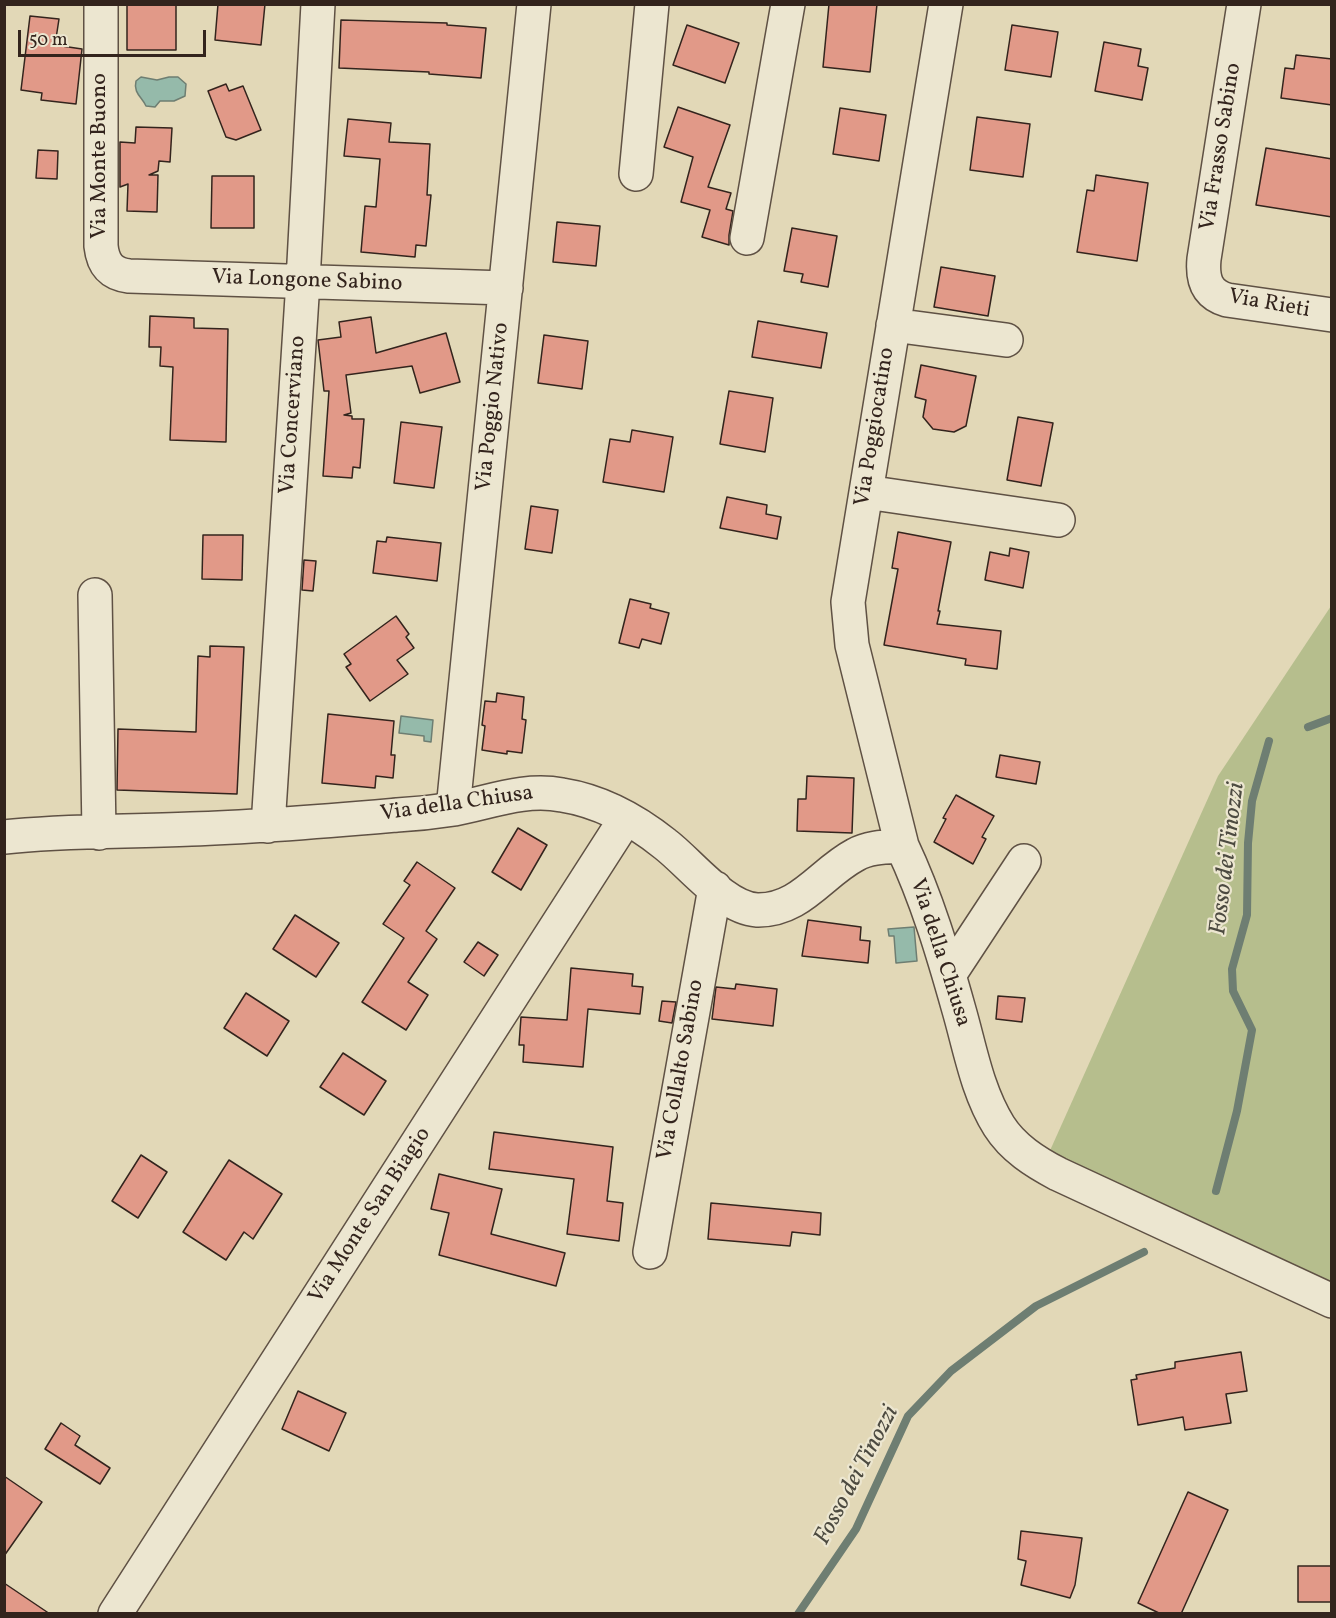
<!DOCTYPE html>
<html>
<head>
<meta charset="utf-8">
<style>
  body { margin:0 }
  #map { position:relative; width:1336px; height:1618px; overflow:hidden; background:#e2d8b7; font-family:Vollkorn,serif }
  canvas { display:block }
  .frame { position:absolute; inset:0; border:6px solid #33241d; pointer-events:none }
  .scale { position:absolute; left:18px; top:30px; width:188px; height:27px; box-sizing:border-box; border:3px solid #33241d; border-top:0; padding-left:8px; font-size:18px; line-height:21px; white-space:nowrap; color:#33241d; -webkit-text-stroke:4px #ece6d0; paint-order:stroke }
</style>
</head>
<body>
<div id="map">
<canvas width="1336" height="1618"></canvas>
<div class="frame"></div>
<div class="scale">50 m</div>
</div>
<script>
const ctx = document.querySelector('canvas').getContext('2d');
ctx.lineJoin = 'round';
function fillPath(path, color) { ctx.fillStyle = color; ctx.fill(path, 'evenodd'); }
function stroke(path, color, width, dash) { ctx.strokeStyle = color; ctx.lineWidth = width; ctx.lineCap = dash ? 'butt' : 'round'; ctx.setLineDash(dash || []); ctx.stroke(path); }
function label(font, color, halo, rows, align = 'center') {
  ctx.font = font + ' Vollkorn,serif'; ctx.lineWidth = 4.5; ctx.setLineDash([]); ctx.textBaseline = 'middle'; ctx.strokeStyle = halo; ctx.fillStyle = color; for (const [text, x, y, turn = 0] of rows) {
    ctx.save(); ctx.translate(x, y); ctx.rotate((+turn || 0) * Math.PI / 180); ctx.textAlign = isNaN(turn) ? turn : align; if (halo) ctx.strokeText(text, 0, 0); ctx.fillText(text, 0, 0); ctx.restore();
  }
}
const green = new Path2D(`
  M 1331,606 L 1331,1284 L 1048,1155 L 1218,776 Z`);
const water = new Path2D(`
  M 141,77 L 157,80 L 169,77 L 178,77 L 186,84 L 185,96 L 174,101 L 160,101 L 155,107 L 146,106 C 142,97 133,93 136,81 Z
  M 401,716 L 433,720 L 431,742 L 424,741 L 424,736 L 399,733 Z
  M 914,927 L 917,961 L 896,963 L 894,936 L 889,936 L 888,929 Z`);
const stream = new Path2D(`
  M 1308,727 L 1332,718
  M 1216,1191 L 1237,1111 L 1252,1030 L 1233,991 L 1232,969 L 1247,915 L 1248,843 L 1252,801 L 1269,741
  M 798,1614 L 856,1529 L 908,1416 L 951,1371 L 1036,1306 L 1144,1252`);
const building = new Path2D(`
  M 127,4 L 176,4 L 176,50 L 127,50 Z
  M 218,4 L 265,4 L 261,45 L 215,40 Z
  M 829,4 L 877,4 L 870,72 L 823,67 Z
  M 30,16 L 59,19 L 55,45 L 82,49 L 76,104 L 41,100 L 42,93 L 21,90 Z
  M 341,20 L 447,23 L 447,25 L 486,28 L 481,78 L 429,74 L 429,72 L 339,68 Z
  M 687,25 L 739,43 L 725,83 L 673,65 Z
  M 1012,25 L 1058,32 L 1051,77 L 1005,70 Z
  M 1104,42 L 1141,49 L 1138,66 L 1148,68 L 1142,100 L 1095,91 Z
  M 1296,55 L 1332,59 L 1332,105 L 1281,98 L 1285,68 L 1294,69 Z
  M 226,84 L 229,91 L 243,86 L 261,130 L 236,140 L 226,137 L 208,91 Z
  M 678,107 L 730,125 L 708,187 L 731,193 L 726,209 L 733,211 L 729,235 L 729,245 L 702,237 L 710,210 L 681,202 L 693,157 L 664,147 Z
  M 840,108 L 886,115 L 879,161 L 833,154 Z
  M 977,117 L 1030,124 L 1023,177 L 970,170 Z
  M 348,119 L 391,123 L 389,142 L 430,144 L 427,195 L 431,195 L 426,246 L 416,245 L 415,257 L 361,252 L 365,206 L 376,207 L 380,159 L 344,156 Z
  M 136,127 L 172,128 L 170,162 L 159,161 L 158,171 L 149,175 L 158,175 L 157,212 L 127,211 L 128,184 L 120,187 L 120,142 L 135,143 Z
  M 1266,148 L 1332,159 L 1332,217 L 1256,205 Z
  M 38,150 L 58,151 L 57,179 L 36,178 Z
  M 1096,175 L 1148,183 L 1137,261 L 1077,252 L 1087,190 L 1094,191 Z
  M 212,176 L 254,176 L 254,228 L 211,228 Z
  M 557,222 L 600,226 L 596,266 L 553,262 Z
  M 792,228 L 837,236 L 828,287 L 801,282 L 803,274 L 784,271 Z
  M 941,267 L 995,276 L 988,316 L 934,307 Z
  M 150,316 L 194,318 L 194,328 L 228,329 L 226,442 L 170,440 L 173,367 L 160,366 L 161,347 L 149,347 Z
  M 371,317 L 376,353 L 446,333 L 460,382 L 420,393 L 412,366 L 346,375 L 351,413 L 344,415 L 352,416 L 352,419 L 364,419 L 360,468 L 353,467 L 352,478 L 323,476 L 329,391 L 324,391 L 318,340 L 341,337 L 339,322 Z
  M 758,321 L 827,333 L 821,368 L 752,357 Z
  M 544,335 L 588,341 L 582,389 L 538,383 Z
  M 921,365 L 976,376 L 966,426 L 954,432 L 933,429 L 923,417 L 926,400 L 915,397 Z
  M 729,391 L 773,398 L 765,452 L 720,444 Z
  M 1018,417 L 1053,423 L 1041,486 L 1007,480 Z
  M 401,422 L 442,427 L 434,488 L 394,483 Z
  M 632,430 L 673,437 L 664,492 L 603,482 L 610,439 L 630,442 Z
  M 727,497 L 767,505 L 766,514 L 781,517 L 777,539 L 720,528 Z
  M 531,506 L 558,510 L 552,553 L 525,549 Z
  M 898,532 L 951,542 L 938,611 L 940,611 L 937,624 L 1001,631 L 997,669 L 965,665 L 966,659 L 884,645 L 898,569 L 892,568 Z
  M 203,535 L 243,535 L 242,580 L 202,579 Z
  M 387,537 L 441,543 L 437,581 L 373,573 L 377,541 L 386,542 Z
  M 1010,548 L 1029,552 L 1023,588 L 985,580 L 990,552 L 1009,556 Z
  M 304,560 L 316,561 L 313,591 L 302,590 Z
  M 630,599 L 651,604 L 650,608 L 669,613 L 661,644 L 642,639 L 639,648 L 619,643 Z
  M 396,616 L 409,634 L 406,637 L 414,648 L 397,660 L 408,674 L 370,701 L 346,667 L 351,664 L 344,654 Z
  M 210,646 L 244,647 L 237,794 L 117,790 L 118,729 L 196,732 L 198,656 L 210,657 Z
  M 497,693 L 524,697 L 522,719 L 526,720 L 522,753 L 507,751 L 507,754 L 482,750 L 485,726 L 482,725 L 485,701 L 496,702 Z
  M 328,714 L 394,721 L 391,755 L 395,755 L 393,778 L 376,776 L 375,788 L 322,783 Z
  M 1000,755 L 1040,762 L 1036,784 L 996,777 Z
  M 807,776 L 854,778 L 852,833 L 797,831 L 798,799 L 806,799 Z
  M 956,795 L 994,816 L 982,837 L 986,839 L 973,864 L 934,842 L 946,819 L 943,818 Z
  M 518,828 L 547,845 L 521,890 L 492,872 Z
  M 417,862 L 455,888 L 426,931 L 437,939 L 408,982 L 428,995 L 406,1030 L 362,1002 L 404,938 L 383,924 L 410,885 L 404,881 Z
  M 295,915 L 339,943 L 316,977 L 273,949 Z
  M 808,920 L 861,927 L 860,940 L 870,941 L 868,963 L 802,956 Z
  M 478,942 L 498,955 L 484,976 L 464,962 Z
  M 571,968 L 633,974 L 632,986 L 643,987 L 640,1014 L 588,1009 L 583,1067 L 523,1062 L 524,1045 L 519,1045 L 521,1017 L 567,1020 Z
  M 736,984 L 777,989 L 773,1026 L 712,1019 L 716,987 L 735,989 Z
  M 246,993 L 289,1021 L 267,1056 L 224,1028 Z
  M 998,996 L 1025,998 L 1022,1022 L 996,1019 Z
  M 662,1001 L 676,1002 L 672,1023 L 659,1021 Z
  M 343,1053 L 386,1081 L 364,1115 L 320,1087 Z
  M 494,1132 L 613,1147 L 607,1201 L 623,1203 L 619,1241 L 567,1234 L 574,1179 L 489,1169 Z
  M 141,1155 L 167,1172 L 138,1218 L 112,1201 Z
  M 229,1160 L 282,1194 L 253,1239 L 244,1232 L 226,1260 L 183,1232 Z
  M 439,1174 L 502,1189 L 491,1234 L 565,1253 L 556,1286 L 439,1255 L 449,1213 L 431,1209 Z
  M 711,1203 L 821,1213 L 820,1235 L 792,1232 L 790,1246 L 708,1239 Z
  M 1241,1352 L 1247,1391 L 1226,1394 L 1231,1423 L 1185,1430 L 1183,1417 L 1138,1425 L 1131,1380 L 1137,1379 L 1136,1375 L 1175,1368 L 1175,1362 Z
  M 298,1391 L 346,1413 L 329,1451 L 282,1429 Z
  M 61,1423 L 80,1436 L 75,1445 L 110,1468 L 100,1484 L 45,1449 Z
  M 4,1476 L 42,1502 L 4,1556 Z
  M 1188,1492 L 1228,1510 L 1181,1614 L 1161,1614 L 1138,1603 Z
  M 1021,1531 L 1082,1538 L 1075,1585 L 1070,1598 L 1021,1585 L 1026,1561 L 1018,1559 Z
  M 1298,1566 L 1332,1566 L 1332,1602 L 1298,1602 Z
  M 4,1583 L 50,1614 L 4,1614 Z`);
const minor = new Path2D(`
  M 101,4 L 101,246 C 103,264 111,274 129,276 L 506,288
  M 1244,4 L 1204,259 C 1202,280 1207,294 1227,300 L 1332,315
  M 636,174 L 652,4
  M 747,238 L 788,4
  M 893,325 L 1006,340
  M 866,492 L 1058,520
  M 95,595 L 99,833
  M 453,809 L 534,4
  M 268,826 L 303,281 L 318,4
  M 4,837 C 66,830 129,832 191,829 C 260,827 328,821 397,815 C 416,814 435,812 454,809 C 491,802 524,788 562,795 C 600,801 635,820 665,844 C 690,863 724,908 757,910 C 800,911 821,873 855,855 C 869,847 886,847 902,846 C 927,899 943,953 959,1010 C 970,1048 977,1091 999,1126 C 1013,1148 1035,1162 1058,1174 L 1332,1301
  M 902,846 L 852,645 L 848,602 L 946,4
  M 949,975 L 1024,861
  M 650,1252 L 715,888
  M 115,1614 L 626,818`);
const streetNames = [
  ["Via Frasso Sabino",1222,147,-81],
  ["Via Monte Buono",101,156,-90],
  ["Via Longone Sabino",307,282,2],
  ["Via Rieti",1269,305,10],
  ["Via Poggio Nativo",494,407,-84],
  ["Via Concerviano",294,415,-86],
  ["Via Poggiocatino",876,427,-81],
  ["Via della Chiusa",457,805,-8],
  ["Via della Chiusa",939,953,72],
  ["Via Collalto Sabino",682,1070,-80],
  ["Via Monte San Biagio",371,1216,-57]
];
const waterNames = [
  ["Fosso dei Tinozzi",1229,859,-83],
  ["Fosso dei Tinozzi",858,1476,-62]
];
fillPath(green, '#b6be8d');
fillPath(water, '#95baaa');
stroke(water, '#6e7e72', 1.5);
stroke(stream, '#6e7e72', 8);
fillPath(building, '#e19988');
stroke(building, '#33241d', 1.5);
stroke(minor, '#5f5144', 36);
stroke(minor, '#ece6d0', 33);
label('22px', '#33241d', '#ece6d0', streetNames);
label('italic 24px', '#4c4a40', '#ece6d0', waterNames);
</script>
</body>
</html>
